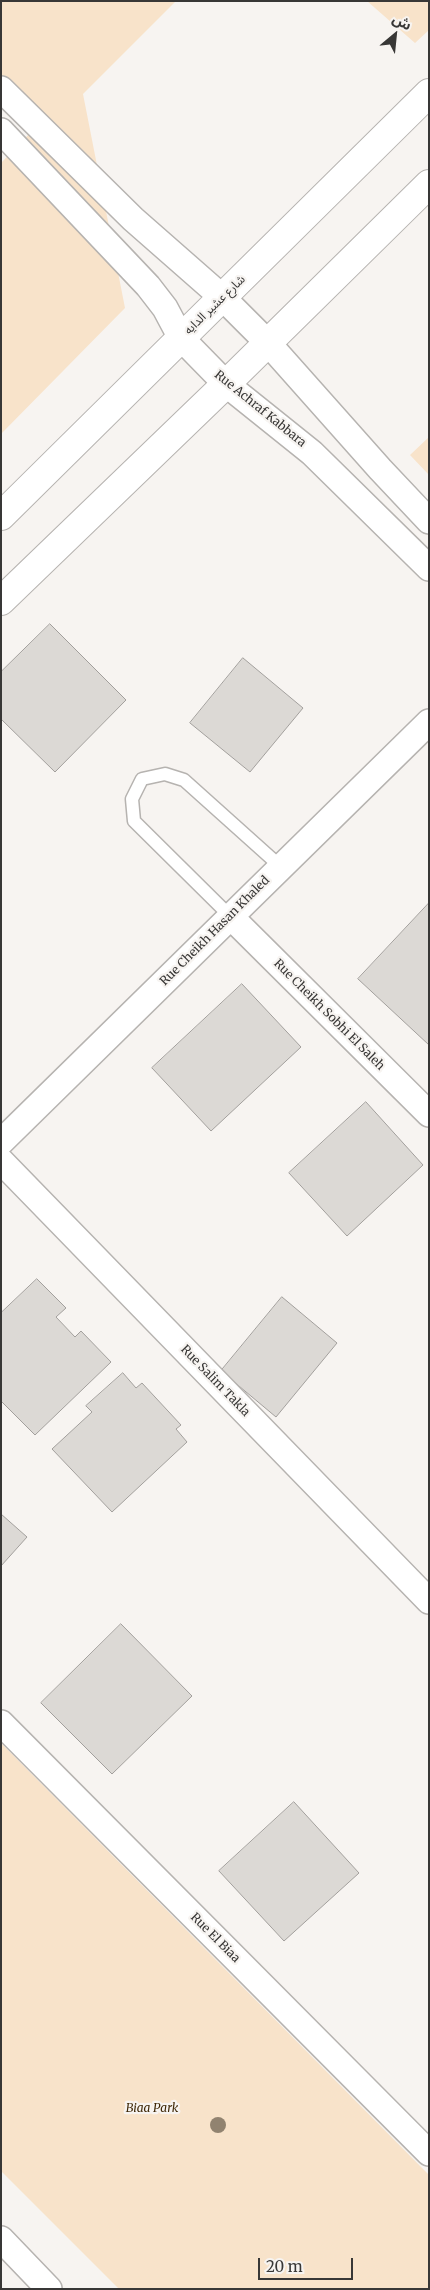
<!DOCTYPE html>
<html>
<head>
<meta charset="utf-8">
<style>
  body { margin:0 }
  #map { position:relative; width:430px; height:2290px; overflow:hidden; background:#f7f4f1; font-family:Merriweather,"Noto Sans Arabic",serif }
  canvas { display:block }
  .frame { position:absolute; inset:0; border:2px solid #383736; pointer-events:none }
  .north { position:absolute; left:370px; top:10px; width:50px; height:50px; -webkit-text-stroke:4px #f7f4f1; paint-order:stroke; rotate:28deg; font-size:14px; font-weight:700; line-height:20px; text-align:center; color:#383736 }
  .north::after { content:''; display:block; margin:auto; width:18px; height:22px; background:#383736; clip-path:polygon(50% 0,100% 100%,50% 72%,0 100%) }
  .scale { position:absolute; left:258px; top:2258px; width:95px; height:22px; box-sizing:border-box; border:2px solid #383736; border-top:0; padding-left:6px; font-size:15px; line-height:18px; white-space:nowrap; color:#383736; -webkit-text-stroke:4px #f7f4f1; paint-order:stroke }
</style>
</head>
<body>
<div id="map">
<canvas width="430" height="2290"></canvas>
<div class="frame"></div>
<div class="north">ش</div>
<div class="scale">20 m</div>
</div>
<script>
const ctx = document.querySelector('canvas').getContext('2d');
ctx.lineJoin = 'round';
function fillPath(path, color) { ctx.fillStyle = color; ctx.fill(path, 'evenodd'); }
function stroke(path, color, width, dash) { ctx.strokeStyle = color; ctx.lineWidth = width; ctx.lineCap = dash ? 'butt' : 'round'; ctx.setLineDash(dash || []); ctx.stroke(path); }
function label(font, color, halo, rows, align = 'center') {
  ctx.font = font + ' Merriweather,"Noto Sans Arabic",serif'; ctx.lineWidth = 4.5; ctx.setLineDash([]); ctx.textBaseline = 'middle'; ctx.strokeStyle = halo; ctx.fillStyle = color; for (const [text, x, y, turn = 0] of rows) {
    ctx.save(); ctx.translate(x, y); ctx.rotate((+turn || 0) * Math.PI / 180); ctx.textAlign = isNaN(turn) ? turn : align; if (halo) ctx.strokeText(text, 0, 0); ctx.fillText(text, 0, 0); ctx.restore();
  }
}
const green = new Path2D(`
  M 1,1 L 176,1 L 83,94 L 125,308 L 1,434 L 1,163 L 30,133 L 1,106 Z
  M 367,1 L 429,1 L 429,30 L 415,43 Z
  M 429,437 L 429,475 L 410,455 Z
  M 1,1743 L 429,2175 L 429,2289 L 119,2289 L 1,2171 Z`);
const building = new Path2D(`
  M 50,624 L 126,700 L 55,772 L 1,719 L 1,672 Z
  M 243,658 L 303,708 L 250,772 L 190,723 Z
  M 429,903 L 429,1045 L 358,979 Z
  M 242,984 L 301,1047 L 211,1131 L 152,1068 Z
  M 366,1102 L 423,1165 L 347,1236 L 289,1173 Z
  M 37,1279 L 66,1308 L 56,1317 L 75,1337 L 81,1331 L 111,1362 L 35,1435 L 1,1401 L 1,1313 Z
  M 282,1297 L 337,1343 L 276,1417 L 221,1371 Z
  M 123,1373 L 136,1388 L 142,1383 L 181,1425 L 176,1429 L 187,1442 L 112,1512 L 52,1449 L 92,1412 L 86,1406 Z
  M 1,1514 L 27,1537 L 1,1566 Z
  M 121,1624 L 192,1696 L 112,1774 L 41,1703 Z
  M 294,1802 L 359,1873 L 284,1941 L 219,1871 Z`);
const service = new Path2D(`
  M 230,916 L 134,821 L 132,799 L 142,779 L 165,774 L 184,780 L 281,867`);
const minor = new Path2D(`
  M 1,89 L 133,219 L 223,298 L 268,343 L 380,469 L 429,521
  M 1,131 L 148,286 L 165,308 L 181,338 L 226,384 L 312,453 L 429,568
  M 230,916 L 429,1114
  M 1,1142 L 429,722
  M 1,1161 L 429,1601
  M 1,1723 L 429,2153
  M 1,2239 L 49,2289`);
const tertiary = new Path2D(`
  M 1,516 L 429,93
  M 1,601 L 226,384 L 429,184`);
const trees = [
  [218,2125]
];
const streetNames = [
  ["شارع عشير الدايه",215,305,-44],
  ["Rue Achraf Kabbara",260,409,39],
  ["Rue Cheikh Hasan Khaled",215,931,-45],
  ["Rue Cheikh Sobhi El Saleh",329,1015,45],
  ["Rue Salim Takla",215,1381,46],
  ["Rue El Biaa",215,1938,45]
];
const parkNames = [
  ["Biaa Park",152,2109]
];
fillPath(green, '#f8e3ca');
fillPath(building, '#dcd9d5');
stroke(building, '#a29f9c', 1);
stroke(service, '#b6b3b0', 15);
stroke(minor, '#b6b3b0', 28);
stroke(tertiary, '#b6b3b0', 30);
stroke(service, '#fff', 12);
stroke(minor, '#fff', 25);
stroke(tertiary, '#fff', 28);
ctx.fillStyle = '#918370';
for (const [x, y] of trees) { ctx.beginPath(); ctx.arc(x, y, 8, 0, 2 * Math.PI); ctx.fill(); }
label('12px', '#383736', '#f7f4f1', streetNames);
label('italic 12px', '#3e2706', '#f7f4f1', parkNames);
</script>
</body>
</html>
